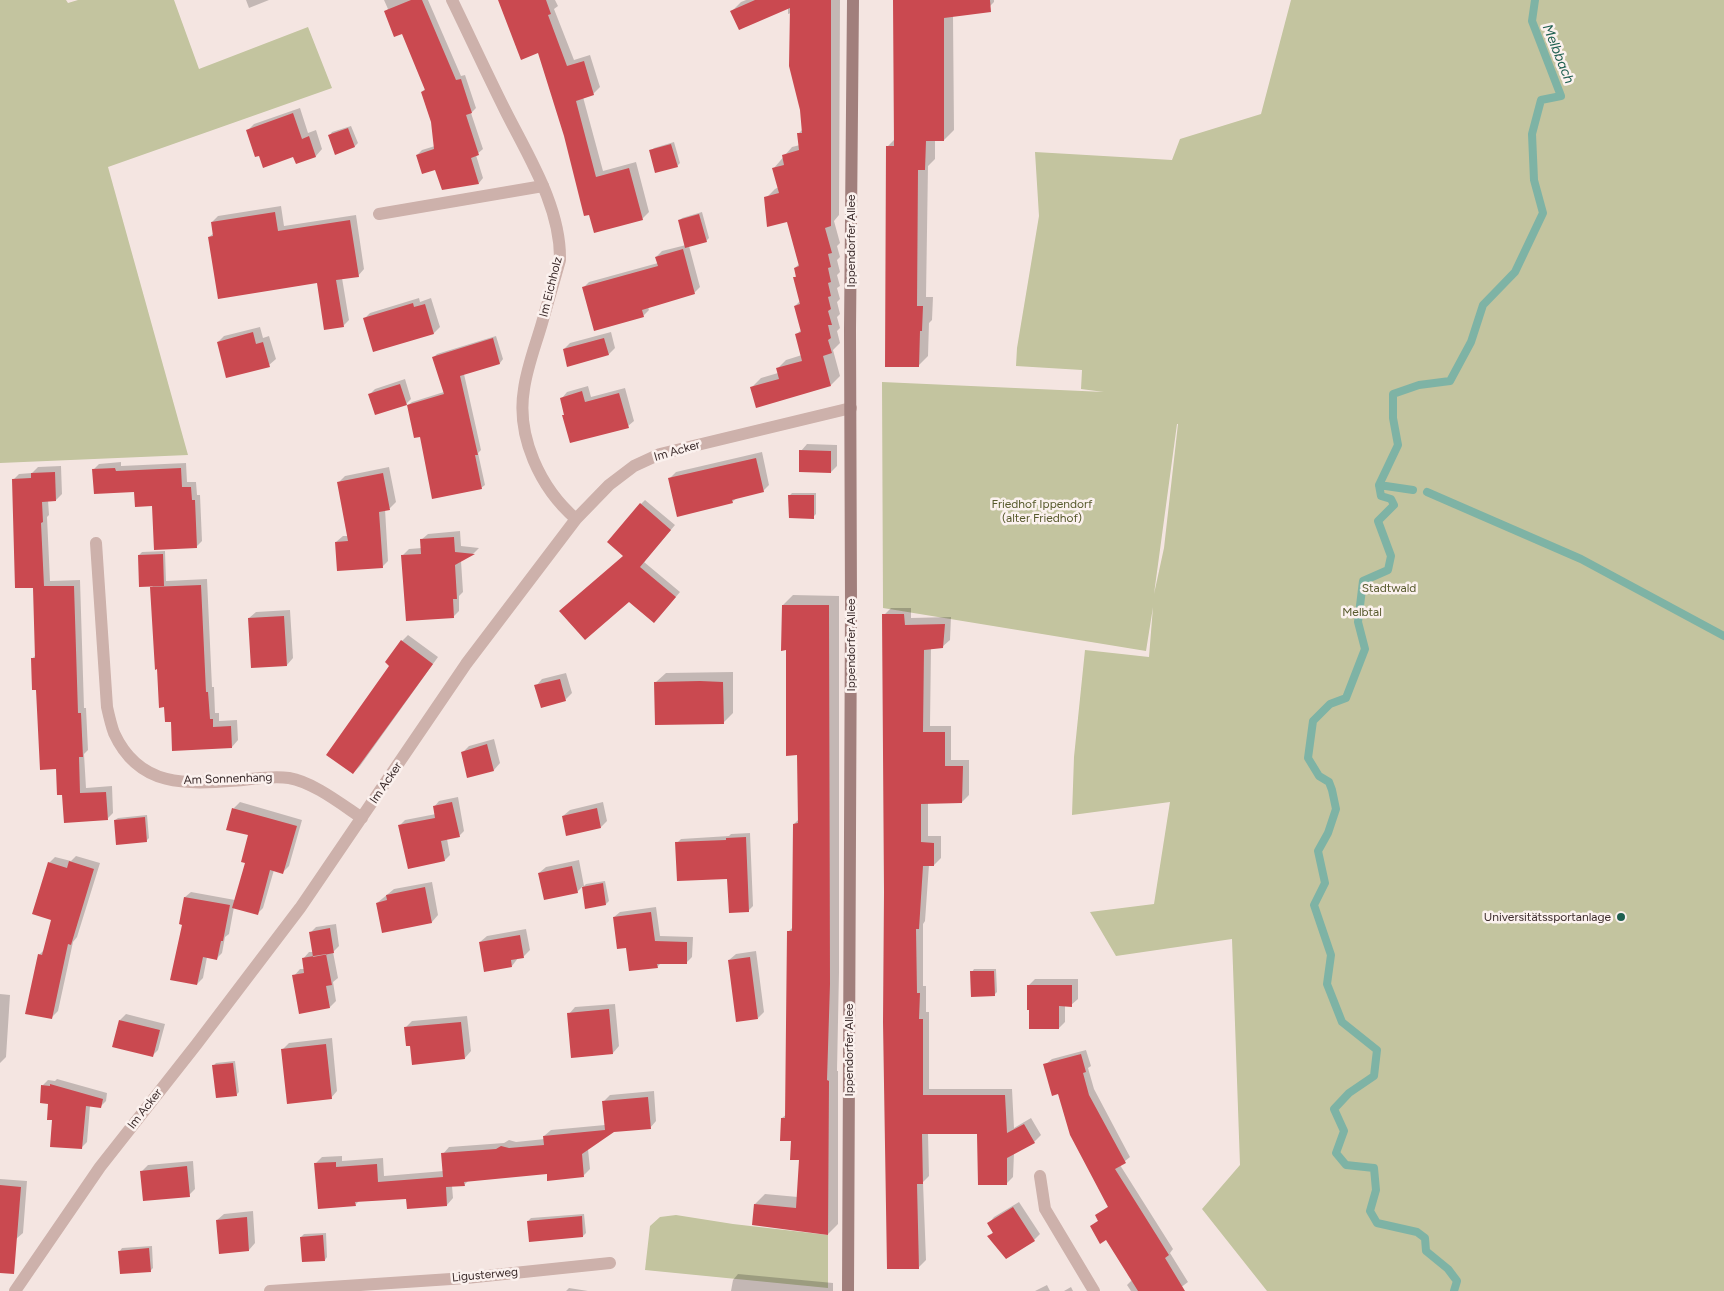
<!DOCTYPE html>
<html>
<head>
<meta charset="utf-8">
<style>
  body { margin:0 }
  canvas { display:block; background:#f4e5e1 }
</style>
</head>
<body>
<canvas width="1724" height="1291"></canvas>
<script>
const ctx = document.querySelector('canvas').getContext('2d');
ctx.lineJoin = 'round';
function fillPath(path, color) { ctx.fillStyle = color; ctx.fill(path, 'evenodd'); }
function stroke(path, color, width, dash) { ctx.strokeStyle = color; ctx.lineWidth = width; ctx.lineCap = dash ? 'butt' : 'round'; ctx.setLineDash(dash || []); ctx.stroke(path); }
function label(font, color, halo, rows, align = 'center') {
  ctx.font = font + ' Figtree,sans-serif'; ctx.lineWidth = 5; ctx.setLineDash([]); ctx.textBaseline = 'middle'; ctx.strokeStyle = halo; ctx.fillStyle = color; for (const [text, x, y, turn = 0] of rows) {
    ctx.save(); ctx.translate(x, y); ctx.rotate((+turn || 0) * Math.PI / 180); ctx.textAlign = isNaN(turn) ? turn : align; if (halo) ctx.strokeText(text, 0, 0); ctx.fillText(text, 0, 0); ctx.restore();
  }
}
const green = new Path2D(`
  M 0,0 L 66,0 L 68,3 L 78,0 L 174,0 L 199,69 L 308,27 L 332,88 L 108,167 L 188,455 L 0,463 Z
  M 1291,0 L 1724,0 L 1724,1291 L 1267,1291 L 1202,1209 L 1240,1165 L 1232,939 L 1116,956 L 1090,912 L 1154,904 L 1170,802 L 1072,815 L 1074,757 L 1085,650 L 1149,657 L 1153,607 L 1146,651 L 883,608 L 882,382 L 1104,392 L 1081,389 L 1082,370 L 1016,366 L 1017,348 L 1039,216 L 1035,152 L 1172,160 L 1180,139 L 1261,114 ZM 1178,424 L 1164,548 L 1154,594 L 1177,424 Z
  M 676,1215 L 733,1224 L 828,1235 L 828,1288 L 645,1270 L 650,1226 L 660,1217 Z`);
const shadow = new Path2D(`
  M 246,0 L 269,0 L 249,8 Z
  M 384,0 L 428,0 L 461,76 L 465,75 L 476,108 L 471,113 L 483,149 L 476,155 L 483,178 L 479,183 L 435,169 L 417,155 L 422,150 L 435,146 L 432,122 L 422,92 L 426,88 L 402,32 L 385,12 L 388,9 Z
  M 503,0 L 555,0 L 558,6 L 554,9 L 574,60 L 590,55 L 600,87 L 593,94 L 583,97 L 603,171 L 636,162 L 649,212 L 642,219 L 595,231 L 539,52 Z
  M 746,0 L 840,0 L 839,215 L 834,221 L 840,243 L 837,246 L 840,257 L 837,260 L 840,272 L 837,275 L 840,286 L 837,288 L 840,299 L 837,302 L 840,314 L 837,317 L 840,328 L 837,331 L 840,343 L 833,350 L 840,376 L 831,385 L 752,387 L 761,378 L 778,373 L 777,369 L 786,360 L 802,355 L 796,335 L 802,329 L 795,306 L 800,301 L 794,278 L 797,275 L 795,268 L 800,263 L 788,220 L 766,198 L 775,189 L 779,187 L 774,168 L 792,147 L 800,145 L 798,134 L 803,129 L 791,13 L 788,14 L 788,8 L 732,11 L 741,2 Z
  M 894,0 L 994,0 L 994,2 L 984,12 L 953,16 L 954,130 L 944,140 L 935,140 L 935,159 L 928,166 L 926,297 L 933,297 L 932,320 L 929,323 L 928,356 L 918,366 L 887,147 L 895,139 Z
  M 300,108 L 308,133 L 316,130 L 322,149 L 316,156 L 297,162 L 294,155 L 248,130 L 254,124 Z
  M 351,126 L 358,143 L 355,146 L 336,153 L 330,135 L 332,132 Z
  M 674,142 L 680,163 L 677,166 L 651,151 L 654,148 Z
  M 281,206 L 284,226 L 356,215 L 364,269 L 358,276 L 342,278 L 349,320 L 343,326 L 318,282 L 209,237 L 214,233 L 212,222 L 218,216 Z
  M 702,212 L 709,238 L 706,241 L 689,246 L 700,287 L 694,293 L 648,307 L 649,310 L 643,316 L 583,288 L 589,282 L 658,263 L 656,257 L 662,251 L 686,245 L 679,221 L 682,218 Z
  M 419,298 L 420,302 L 431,298 L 440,327 L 434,333 L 374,351 L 364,319 L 370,313 Z
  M 260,327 L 263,338 L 269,336 L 276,359 L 269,365 L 218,342 L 224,336 Z
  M 611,332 L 615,348 L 609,354 L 564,349 L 570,343 Z
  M 496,336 L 503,359 L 500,363 L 464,374 L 481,450 L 478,453 L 485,485 L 481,488 L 421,435 L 408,405 L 412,402 L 444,392 L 434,357 L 437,354 Z
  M 405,379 L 411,399 L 406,404 L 370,394 L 375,389 Z
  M 588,386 L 591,397 L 625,388 L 634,421 L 628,426 L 565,414 L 562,398 L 567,392 Z
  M 807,444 L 837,445 L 837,466 L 831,472 L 801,451 Z
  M 762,452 L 769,485 L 763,491 L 737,498 L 732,502 L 669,479 L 676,472 Z
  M 121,462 L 121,466 L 186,463 L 187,482 L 196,482 L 197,495 L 200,495 L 202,541 L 196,547 L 154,505 L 136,491 L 93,470 L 99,464 Z
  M 61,466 L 62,494 L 56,500 L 48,500 L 49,515 L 47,517 L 50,581 L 80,580 L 84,708 L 86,708 L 88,750 L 84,754 L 86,788 L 112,786 L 113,813 L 107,819 L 63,794 L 37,688 L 33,658 L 37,654 L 34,586 L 13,480 L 19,474 L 32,473 L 38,467 Z
  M 389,467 L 396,502 L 390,508 L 385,509 L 388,561 L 382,567 L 336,542 L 343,536 L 349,536 L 338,483 L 345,476 Z
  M 792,493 L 816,493 L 816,514 L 813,517 L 789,496 Z
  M 645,500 L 675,525 L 644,562 L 680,592 L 659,617 L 629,601 L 625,555 L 641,504 Z
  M 460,531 L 461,546 L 479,548 L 474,553 L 461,561 L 463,592 L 459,596 L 459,611 L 453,617 L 403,555 L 409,549 L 422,548 L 421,540 L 428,534 Z
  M 165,551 L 166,581 L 207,579 L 212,687 L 214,687 L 215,713 L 219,713 L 219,721 L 237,720 L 238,740 L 232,747 L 172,720 L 151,588 L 154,585 L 139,555 L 142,552 Z
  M 793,595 L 839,596 L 839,973 L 837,1071 L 838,1071 L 838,1224 L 828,1234 L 753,1224 L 755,1204 L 765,1194 L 798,1197 L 801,1159 L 782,1118 L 787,1114 L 788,932 L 794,926 L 794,824 L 799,819 L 798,754 L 783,605 Z
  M 891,608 L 911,608 L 911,618 L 951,617 L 950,640 L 942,647 L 931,648 L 930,726 L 951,726 L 951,760 L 969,760 L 969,795 L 962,802 L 928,802 L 928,836 L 941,836 L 941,858 L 934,865 L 929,865 L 925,921 L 923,924 L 923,986 L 926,986 L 926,1012 L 929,1012 L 929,1089 L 1012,1089 L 1014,1128 L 1031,1118 L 1041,1135 L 1034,1142 L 1014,1153 L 1013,1177 L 1006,1184 L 978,1133 L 928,1133 L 929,1176 L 923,1182 L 926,1260 L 919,1267 L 884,1022 L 884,615 Z
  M 290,610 L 293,658 L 287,665 L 249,618 L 256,612 Z
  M 408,635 L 438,657 L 360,766 L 353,773 L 391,666 L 402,641 Z
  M 733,672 L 733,713 L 723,723 L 656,682 L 666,673 Z
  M 566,673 L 572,693 L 565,700 L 536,686 L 542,679 Z
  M 494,739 L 500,763 L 494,770 L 468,777 L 462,753 L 469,746 Z
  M 458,797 L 464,831 L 459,836 L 447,839 L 450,855 L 445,860 L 400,825 L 405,820 L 436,814 L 434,807 L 439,801 Z
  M 240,802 L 302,820 L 289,866 L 283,872 L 274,870 L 263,908 L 257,914 L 234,907 L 229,934 L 225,937 L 222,953 L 216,959 L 207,957 L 203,978 L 197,984 L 184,924 L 185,897 L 191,892 L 235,900 L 246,862 L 249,834 L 234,808 Z
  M 603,802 L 607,821 L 601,827 L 563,816 L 570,810 Z
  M 147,815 L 149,838 L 146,841 L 115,820 L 118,818 Z
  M 750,833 L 753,906 L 748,911 L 728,878 L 677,843 L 681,839 L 729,836 L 731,834 Z
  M 76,856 L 100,863 L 77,937 L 73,942 L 58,1011 L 51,1018 L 39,955 L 44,950 L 53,919 L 49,863 L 55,857 L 71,861 Z
  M 579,860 L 584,886 L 586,884 L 605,881 L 609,901 L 606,904 L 586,908 L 583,886 L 577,892 L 539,873 L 546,867 Z
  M 432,882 L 438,915 L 432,922 L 383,931 L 377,903 L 394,889 Z
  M 656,907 L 660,936 L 693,937 L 692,957 L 686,963 L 662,962 L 657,967 L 627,946 L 614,917 L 620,912 Z
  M 336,924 L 339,946 L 333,952 L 338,978 L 333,982 L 336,1001 L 330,1007 L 294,976 L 300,969 L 305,969 L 303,959 L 309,952 L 314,952 L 310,933 L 316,927 Z
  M 526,929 L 530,950 L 523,957 L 518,958 L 512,966 L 480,942 L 487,936 Z
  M 756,951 L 764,1012 L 758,1018 L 729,960 L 736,954 Z
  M 974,969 L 996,969 L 997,992 L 994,995 L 972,972 Z
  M 1035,979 L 1078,979 L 1078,999 L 1071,1005 L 1065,1005 L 1065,1022 L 1059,1028 L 1028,986 Z
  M 0,994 L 10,995 L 6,1057 L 0,1063 Z
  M 615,1004 L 619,1046 L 613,1053 L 569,1014 L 575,1007 Z
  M 126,1014 L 165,1024 L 158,1050 L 152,1056 L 120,1020 Z
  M 467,1016 L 471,1051 L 465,1058 L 411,1045 L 405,1028 L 412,1021 Z
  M 332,1038 L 337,1091 L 331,1098 L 283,1049 L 289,1043 Z
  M 1086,1050 L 1091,1066 L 1088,1068 L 1094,1089 L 1130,1157 L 1120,1165 L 1173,1249 L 1170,1253 L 1188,1282 L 1176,1291 L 1131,1291 L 1127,1285 L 1132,1280 L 1107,1239 L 1091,1226 L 1099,1220 L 1096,1215 L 1109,1206 L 1046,1064 L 1052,1059 Z
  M 235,1061 L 239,1092 L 236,1095 L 213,1066 L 216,1063 Z
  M 57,1079 L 107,1093 L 106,1101 L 101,1106 L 90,1106 L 87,1142 L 81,1148 L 50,1103 L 42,1086 L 48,1080 L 55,1081 Z
  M 654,1091 L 656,1121 L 650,1128 L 614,1131 L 588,1149 L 590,1169 L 584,1175 L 548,1173 L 469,1180 L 464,1185 L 452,1186 L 453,1198 L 447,1205 L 407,1198 L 359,1201 L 355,1205 L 315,1164 L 322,1157 L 342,1156 L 342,1161 L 383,1158 L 384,1176 L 444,1171 L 443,1154 L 449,1147 L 504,1143 L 509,1140 L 516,1142 L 545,1139 L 544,1136 L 551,1130 L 605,1125 L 603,1102 L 610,1095 Z
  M 193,1161 L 195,1189 L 189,1195 L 142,1171 L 148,1165 Z
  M 0,1179 L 27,1181 L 23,1233 L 16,1239 L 0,1238 Z
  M 1019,1202 L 1040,1234 L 1034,1240 L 989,1237 L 994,1231 L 989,1223 L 994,1217 Z
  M 253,1211 L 255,1243 L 249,1250 L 217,1220 L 224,1214 Z
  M 584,1214 L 586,1233 L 583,1236 L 528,1221 L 531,1218 Z
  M 326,1233 L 327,1257 L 325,1260 L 301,1237 L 304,1234 Z
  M 152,1246 L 153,1268 L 150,1271 L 120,1251 L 122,1248 Z
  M 738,1274 L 833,1283 L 833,1291 L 731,1291 L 733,1280 Z
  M 1047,1285 L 1050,1291 L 1035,1291 Z
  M 1071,1287 L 1073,1291 L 1064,1291 Z
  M 569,1288 L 588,1291 L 566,1291 Z`);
const stream = new Path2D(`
  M 1379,485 L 1413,490
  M 1427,492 L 1581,559 L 1724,636
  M 1454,1291 L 1457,1281 L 1448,1269 L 1426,1251 L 1425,1238 L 1417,1232 L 1377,1223 L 1370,1211 L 1376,1190 L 1374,1168 L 1346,1165 L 1336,1153 L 1344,1131 L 1334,1109 L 1349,1093 L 1374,1076 L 1377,1050 L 1342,1022 L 1327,984 L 1331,955 L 1314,905 L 1325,883 L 1318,851 L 1328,833 L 1336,809 L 1332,790 L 1329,782 L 1319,776 L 1308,758 L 1313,721 L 1330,704 L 1346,698 L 1365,649 L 1358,622 L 1363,581 L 1388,570 L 1391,556 L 1378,521 L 1394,505 L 1391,499 L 1381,496 L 1379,485 L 1398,445 L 1393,418 L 1393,394 L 1419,385 L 1450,381 L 1471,342 L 1483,305 L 1515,272 L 1543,213 L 1534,180 L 1532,134 L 1541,100 L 1561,96 L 1532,21 L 1535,0`);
const building = new Path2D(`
  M 411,0 L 422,0 L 456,80 L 461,79 L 472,113 L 466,115 L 479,155 L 471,158 L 479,184 L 442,190 L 435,170 L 422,174 L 416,155 L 434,149 L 431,122 L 421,92 L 425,90 L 402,34 L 394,37 L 384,11 Z
  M 498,0 L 546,0 L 551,14 L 548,15 L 567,66 L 584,61 L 594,95 L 576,101 L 596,177 L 629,168 L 643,220 L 594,233 L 589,215 L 584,216 L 564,136 L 538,53 L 521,60 Z
  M 755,0 L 831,0 L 831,226 L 825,228 L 832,253 L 828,254 L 831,267 L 828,268 L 831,282 L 828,283 L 831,296 L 828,297 L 831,309 L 828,311 L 832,325 L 828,325 L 831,338 L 828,340 L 832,353 L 823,356 L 831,386 L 756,408 L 750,387 L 779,379 L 776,368 L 802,361 L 795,334 L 801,332 L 794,306 L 800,304 L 793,277 L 796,277 L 794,268 L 799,266 L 787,222 L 767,227 L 764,197 L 779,193 L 772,168 L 784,165 L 782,155 L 799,150 L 797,133 L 802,133 L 800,110 L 789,66 L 790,8 L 739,30 L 730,11 Z
  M 893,0 L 990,0 L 991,12 L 944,18 L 944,141 L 926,141 L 925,170 L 918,170 L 917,306 L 923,306 L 922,331 L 920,331 L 919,367 L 885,367 L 886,146 L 894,146 Z
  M 293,113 L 302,139 L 309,136 L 316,157 L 296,164 L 293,157 L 263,168 L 259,156 L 255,157 L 246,130 Z
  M 348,128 L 355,147 L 335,155 L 328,135 Z
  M 671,144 L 678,167 L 655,173 L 649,150 Z
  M 275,212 L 278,231 L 350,220 L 359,277 L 336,280 L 344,327 L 324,330 L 317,283 L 218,299 L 208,237 L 213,236 L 211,222 Z
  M 699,214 L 707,242 L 685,248 L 678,220 Z
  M 683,249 L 695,294 L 642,310 L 644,317 L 594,331 L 582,287 L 658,266 L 655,257 Z
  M 413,303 L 414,307 L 425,304 L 434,334 L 373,352 L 363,318 Z
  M 253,332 L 256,344 L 263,342 L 270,367 L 226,378 L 217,342 Z
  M 493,338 L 500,364 L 460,376 L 478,455 L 475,455 L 482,489 L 432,499 L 420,437 L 414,438 L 407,405 L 444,394 L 432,357 Z
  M 604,338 L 609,355 L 567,367 L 563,349 Z
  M 400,384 L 407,405 L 375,415 L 368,394 Z
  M 582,391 L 585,402 L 619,393 L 629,428 L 570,443 L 562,415 L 564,415 L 560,398 Z
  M 799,450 L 831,451 L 831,473 L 799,472 Z
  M 756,458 L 764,492 L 732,500 L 733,503 L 677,517 L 668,478 Z
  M 115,468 L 116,471 L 181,468 L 182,487 L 191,487 L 192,500 L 195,500 L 197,548 L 154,550 L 152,506 L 135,507 L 134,492 L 94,494 L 92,469 Z
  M 55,472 L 56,501 L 42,502 L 43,522 L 41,523 L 44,586 L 74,586 L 78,713 L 81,713 L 83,757 L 79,757 L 80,793 L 106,792 L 108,820 L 64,823 L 62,795 L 57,795 L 56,769 L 40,770 L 36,690 L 32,690 L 31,658 L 35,658 L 33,588 L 15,588 L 12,479 L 31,478 L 31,473 Z
  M 383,473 L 390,510 L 379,512 L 383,568 L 337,571 L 335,542 L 348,541 L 337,482 Z
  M 788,495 L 814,495 L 814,519 L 789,518 Z
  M 640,503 L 671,530 L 640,567 L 676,597 L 654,623 L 629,602 L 585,640 L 559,611 L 623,556 L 607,542 Z
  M 454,537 L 455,552 L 475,554 L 455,565 L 457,599 L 453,599 L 454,618 L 406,621 L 401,555 L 421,554 L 420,539 Z
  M 163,554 L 164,586 L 139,587 L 138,555 Z
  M 201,585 L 206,692 L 208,692 L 210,719 L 213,719 L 213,727 L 231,726 L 232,748 L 172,751 L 171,722 L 165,722 L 164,707 L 159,708 L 157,669 L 155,670 L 150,587 Z
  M 782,605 L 829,605 L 830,984 L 827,1080 L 829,1081 L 828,1235 L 752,1225 L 754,1204 L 796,1208 L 799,1160 L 790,1160 L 791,1141 L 780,1141 L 781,1118 L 785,1118 L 787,931 L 792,931 L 793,824 L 798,823 L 797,755 L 786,756 L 786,650 L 781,651 Z
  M 882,614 L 904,614 L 905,625 L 945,624 L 943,648 L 924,650 L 923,732 L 945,732 L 945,766 L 963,766 L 962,803 L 921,804 L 921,842 L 934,843 L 934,866 L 923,866 L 919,929 L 916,929 L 917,993 L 920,993 L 919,1019 L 923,1019 L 923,1095 L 1005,1095 L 1007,1133 L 1024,1124 L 1035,1143 L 1007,1158 L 1007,1185 L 978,1185 L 977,1134 L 922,1134 L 923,1184 L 917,1184 L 919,1269 L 887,1269 L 883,1022 L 884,892 Z
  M 284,616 L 287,666 L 251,668 L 248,618 Z
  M 401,640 L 433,664 L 353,774 L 326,755 L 389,666 L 385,662 Z
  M 560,679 L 566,701 L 541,708 L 534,685 Z
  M 700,681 L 723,682 L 724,724 L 655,725 L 654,682 Z
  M 487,744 L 494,771 L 467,778 L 461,752 Z
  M 452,802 L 460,837 L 441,841 L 445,861 L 408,869 L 398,825 L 435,818 L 433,806 Z
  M 232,808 L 297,826 L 283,874 L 270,870 L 258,915 L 232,908 L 245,863 L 241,862 L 248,835 L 226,830 Z
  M 597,808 L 601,828 L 566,836 L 562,816 Z
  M 145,817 L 147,842 L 116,845 L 114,820 Z
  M 746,837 L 749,912 L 729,913 L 727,879 L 677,881 L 675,842 L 726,840 L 726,838 Z
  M 69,861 L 94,869 L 71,945 L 68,944 L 52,1019 L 25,1014 L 38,954 L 42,955 L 51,920 L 32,914 L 48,862 L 67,868 Z
  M 572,866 L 578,893 L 544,900 L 538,873 Z
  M 603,883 L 606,905 L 585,909 L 582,887 Z
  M 425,887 L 432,923 L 382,933 L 376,903 L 387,900 L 386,895 Z
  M 184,897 L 230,905 L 223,941 L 221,941 L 217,960 L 203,957 L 197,985 L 170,980 L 182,925 L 179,924 Z
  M 651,912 L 655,941 L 687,942 L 687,964 L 657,964 L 658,968 L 629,971 L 626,948 L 617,949 L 613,917 Z
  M 330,928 L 334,953 L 313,957 L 309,932 Z
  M 520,935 L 524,958 L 511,960 L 512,967 L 484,972 L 479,942 Z
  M 326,954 L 332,985 L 326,986 L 330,1008 L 299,1014 L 292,975 L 304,973 L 302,958 Z
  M 750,957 L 758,1019 L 736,1022 L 728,960 Z
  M 970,971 L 994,971 L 995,996 L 971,997 Z
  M 1027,985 L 1072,985 L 1072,1007 L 1059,1006 L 1059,1029 L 1029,1029 L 1029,1010 L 1027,1010 Z
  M 609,1009 L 613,1054 L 571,1058 L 567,1013 Z
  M 119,1020 L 160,1030 L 153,1057 L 112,1047 Z
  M 461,1022 L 465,1059 L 412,1065 L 410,1046 L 406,1046 L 404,1027 Z
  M 326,1044 L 332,1099 L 287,1104 L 281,1049 Z
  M 1081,1054 L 1086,1072 L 1083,1073 L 1089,1095 L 1126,1163 L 1115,1169 L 1169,1255 L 1165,1258 L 1185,1291 L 1138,1291 L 1106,1240 L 1100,1244 L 1090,1226 L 1098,1221 L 1095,1215 L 1108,1207 L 1070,1135 L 1058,1094 L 1052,1096 L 1043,1064 Z
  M 233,1063 L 237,1096 L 216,1098 L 212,1065 Z
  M 50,1084 L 103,1099 L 101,1108 L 86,1106 L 82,1149 L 50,1147 L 52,1120 L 47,1120 L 48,1104 L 40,1103 L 41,1085 L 50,1086 Z
  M 648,1097 L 651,1129 L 614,1132 L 582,1154 L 584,1177 L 547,1181 L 547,1174 L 464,1182 L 465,1186 L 446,1187 L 447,1206 L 407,1209 L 406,1199 L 355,1202 L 356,1206 L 318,1209 L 314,1163 L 336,1162 L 336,1167 L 377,1164 L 378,1182 L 443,1177 L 441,1153 L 496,1149 L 501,1146 L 509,1148 L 544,1145 L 543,1136 L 605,1130 L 602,1101 Z
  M 187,1166 L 190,1197 L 143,1201 L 140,1171 Z
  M 0,1185 L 21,1187 L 14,1274 L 0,1273 Z
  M 1013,1207 L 1035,1241 L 1006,1259 L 987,1236 L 993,1233 L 987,1223 Z
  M 582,1216 L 583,1237 L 529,1242 L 527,1221 Z
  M 247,1217 L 249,1251 L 219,1254 L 216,1220 Z
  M 323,1235 L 325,1261 L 302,1262 L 300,1237 Z
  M 149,1248 L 151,1272 L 120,1274 L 118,1251 Z`);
const lane = new Path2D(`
  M 379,214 L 543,186`);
const street = new Path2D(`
  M 452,0 C 470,37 487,74 505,110 C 528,156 561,207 560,260 C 554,281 548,302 542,323 C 536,344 527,367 524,389 C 516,436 540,488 576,519
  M 96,543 L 107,707 C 109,716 111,725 114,733 C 140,790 190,784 243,780 C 258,778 274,776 289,778 C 313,782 341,804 362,818
  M 1040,1176 L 1045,1209 L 1094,1291
  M 15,1291 L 100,1167 L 196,1045 L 300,908 L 466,664 L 576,519 L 609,485 L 634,466 L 660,454 L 851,408
  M 270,1291 L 466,1278 L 610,1263`);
const secondary = new Path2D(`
  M 848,1291 L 851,605 L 850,330 L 853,0`);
const markers = [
  [1621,917,5,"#1e5f50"]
];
const streetNames = [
  ["Ippendorfer Allee",851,241,-90],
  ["Im Eichholz",551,287,-76],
  ["Im Acker",677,451,-16],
  ["Ippendorfer Allee",851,645,-90],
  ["Am Sonnenhang",228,779,-2],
  ["Im Acker",386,783,-56],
  ["Ippendorfer Allee",849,1050,-90],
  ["Im Acker",145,1109,-52],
  ["Ligusterweg",485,1275,-5]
];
const parkNames = [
  ["Friedhof Ippendorf",1042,504],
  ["(alter Friedhof)",1042,518],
  ["Stadtwald",1389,588],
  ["Melbtal",1362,612]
];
const poiNames = [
  ["Universitätssportanlage",1611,917]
];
const waterNames = [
  ["Melbbach",1558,54,68]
];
fillPath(green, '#c3c49f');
fillPath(shadow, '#0003');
stroke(stream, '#7eb3a5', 8);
fillPath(building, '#ca4950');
stroke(lane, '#cdb1ab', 12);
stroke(street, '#cdb1ab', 12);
stroke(secondary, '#a17f7c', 12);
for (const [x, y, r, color] of markers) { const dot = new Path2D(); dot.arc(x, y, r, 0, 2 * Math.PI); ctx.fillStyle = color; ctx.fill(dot); stroke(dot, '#fbf1ee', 2); }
label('12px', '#3b2b2b', '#fbf1ee', streetNames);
label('12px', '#575a2d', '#fbf1ee', parkNames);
label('12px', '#3b2b2b', '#fbf1ee', poiNames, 'right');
label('italic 14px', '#1e5f50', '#fbf1ee', waterNames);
</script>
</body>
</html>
